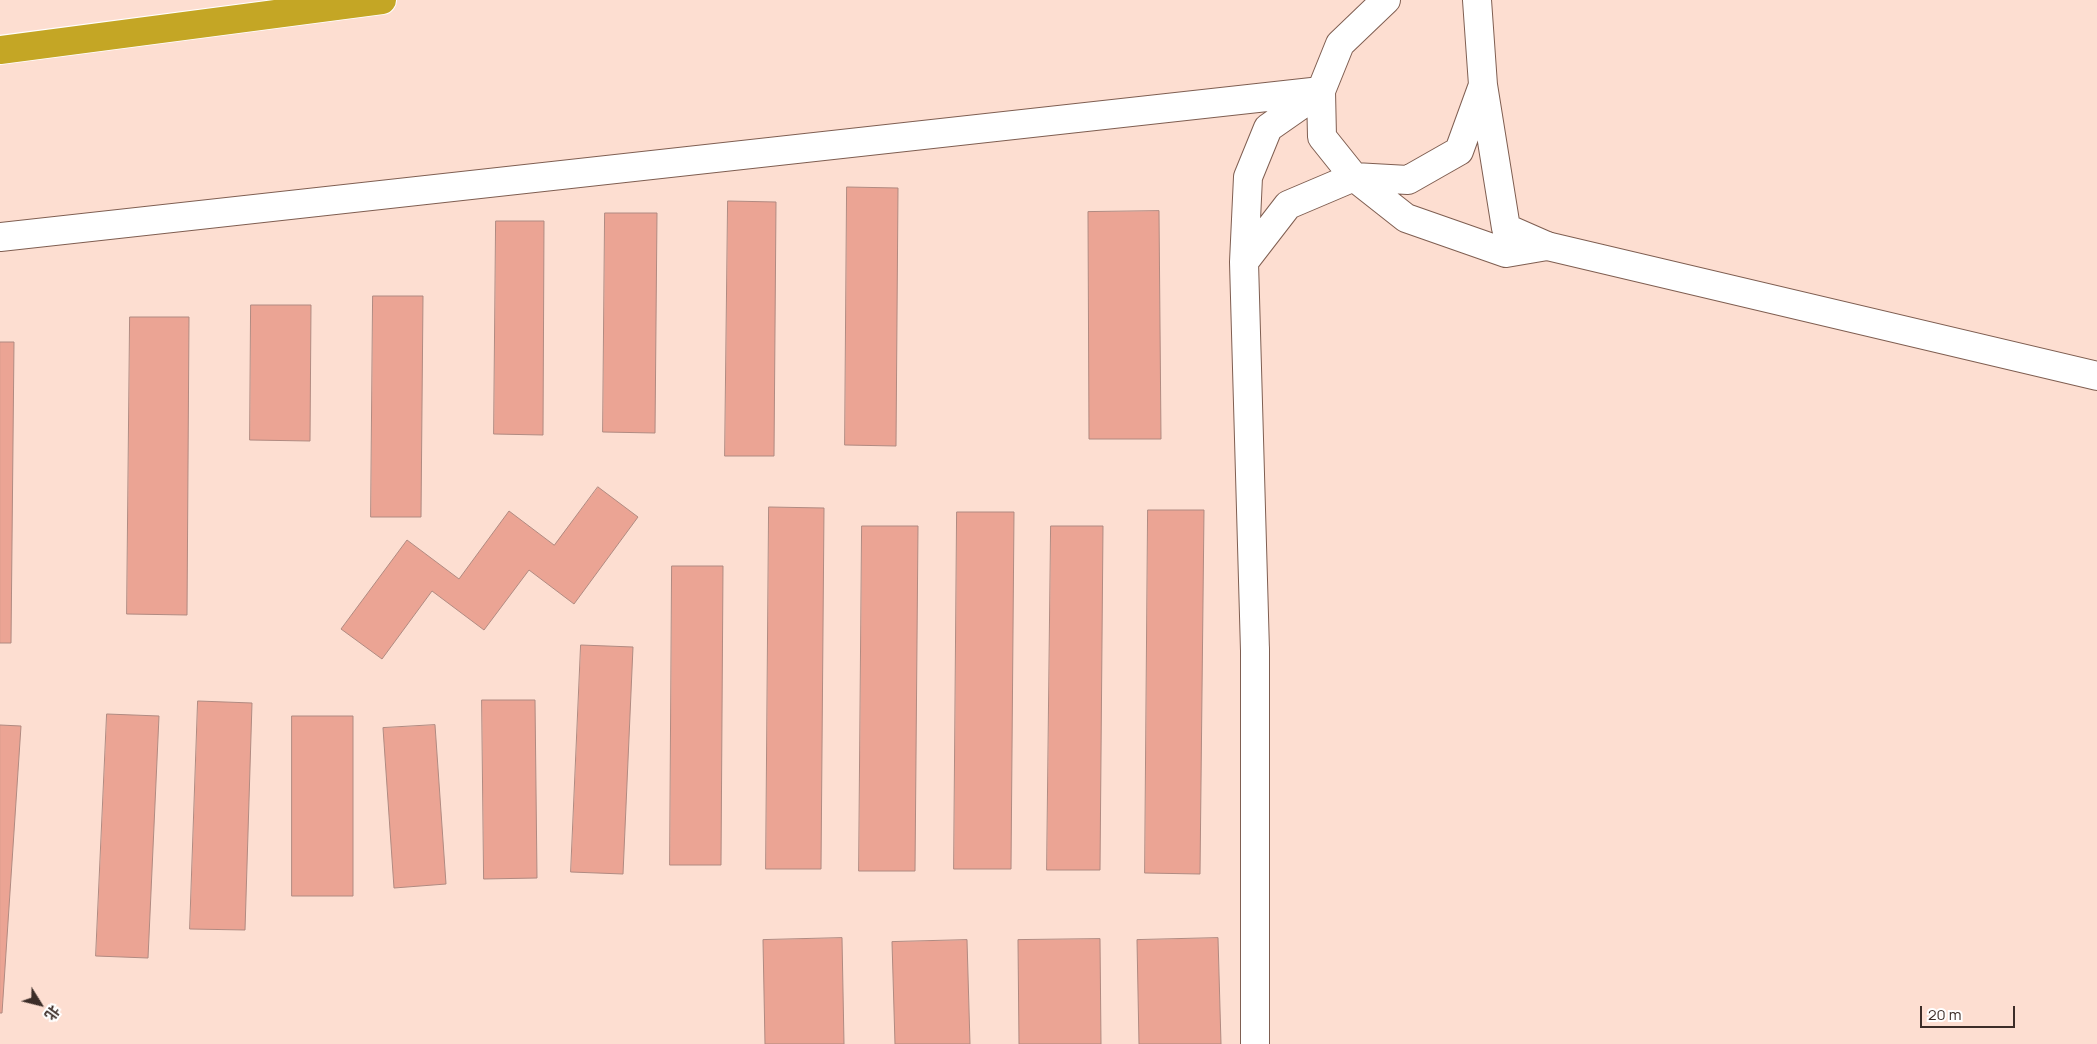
<!DOCTYPE html>
<html>
<head>
<meta charset="utf-8">
<style>
  body { margin:0 }
  #map { position:relative; width:2097px; height:1044px; overflow:hidden; background:#fdded1; font-family:Manrope,"Noto Sans SC",sans-serif }
  canvas { display:block }
  .north { position:absolute; left:15px; top:979px; width:50px; height:50px; -webkit-text-stroke:4px #fff; paint-order:stroke; rotate:126deg; font-size:14px; font-weight:700; line-height:20px; text-align:center; color:#3c2d28 }
  .north::after { content:''; display:block; margin:auto; width:18px; height:22px; background:#3c2d28; clip-path:polygon(50% 0,100% 100%,50% 72%,0 100%) }
  .scale { position:absolute; left:1920px; top:1006px; width:95px; height:22px; box-sizing:border-box; border:2px solid #3c2d28; border-top:0; padding-left:6px; font-size:15px; line-height:18px; white-space:nowrap; color:#3c2d28; -webkit-text-stroke:4px #fff; paint-order:stroke }
</style>
</head>
<body>
<div id="map">
<canvas width="2097" height="1044"></canvas>
<div class="north">北</div>
<div class="scale">20 m</div>
</div>
<script>
const ctx = document.querySelector('canvas').getContext('2d');
ctx.lineJoin = 'round';
function fillPath(path, color) { ctx.fillStyle = color; ctx.fill(path, 'evenodd'); }
function stroke(path, color, width, dash) { ctx.strokeStyle = color; ctx.lineWidth = width; ctx.lineCap = dash ? 'butt' : 'round'; ctx.setLineDash(dash || []); ctx.stroke(path); }
const building = new Path2D(`
  M 847,187 L 898,188 L 896,446 L 845,445 Z
  M 728,201 L 776,202 L 774,456 L 725,456 Z
  M 1159,211 L 1161,439 L 1089,439 L 1088,212 Z
  M 605,213 L 657,213 L 655,433 L 603,432 Z
  M 496,221 L 544,221 L 543,435 L 494,434 Z
  M 373,296 L 423,296 L 421,517 L 371,517 Z
  M 251,305 L 311,305 L 310,441 L 250,440 Z
  M 130,317 L 189,317 L 187,615 L 127,614 Z
  M 0,342 L 14,342 L 11,643 L 0,643 Z
  M 598,487 L 638,517 L 574,604 L 529,570 L 484,630 L 432,591 L 382,659 L 341,629 L 407,540 L 459,579 L 509,511 L 554,545 Z
  M 769,507 L 824,508 L 821,869 L 766,869 Z
  M 1148,510 L 1204,510 L 1200,874 L 1145,873 Z
  M 957,512 L 1014,512 L 1011,869 L 954,869 Z
  M 862,526 L 918,526 L 915,871 L 859,871 Z
  M 1051,526 L 1103,526 L 1100,870 L 1047,870 Z
  M 672,566 L 723,566 L 721,865 L 670,865 Z
  M 581,645 L 633,647 L 623,874 L 571,872 Z
  M 482,700 L 535,700 L 537,878 L 484,879 Z
  M 198,701 L 252,703 L 245,930 L 190,929 Z
  M 107,714 L 159,716 L 148,958 L 96,956 Z
  M 292,716 L 353,716 L 353,896 L 292,896 Z
  M 0,725 L 21,726 L 2,1013 L 0,1013 Z
  M 435,725 L 446,884 L 394,888 L 383,728 Z
  M 842,938 L 844,1044 L 765,1044 L 763,940 Z
  M 1218,938 L 1221,1044 L 1139,1044 L 1137,940 Z
  M 1100,939 L 1101,1044 L 1019,1044 L 1018,940 Z
  M 967,940 L 970,1044 L 895,1044 L 892,942 Z`);
const street = new Path2D(`
  M 1547,246 L 2097,376
  M 1255,651 L 1255,1044`);
const secondary = new Path2D(`
  M 1386,0 L 1340,44 L 1321,91 L 1322,137 L 1354,177 L 1408,180 L 1459,151 L 1483,85
  M 1477,0 L 1483,85 L 1506,228 L 1547,246
  M 0,237 L 1321,91 L 1268,128 L 1248,177 L 1244,262 L 1255,651
  M 1244,262 L 1288,205 L 1354,177 L 1406,218 L 1506,253 L 1547,246`);
const highway = new Path2D(`
  M 0,50 L 382,0`);
fillPath(building, '#eba494');
stroke(building, '#b08a81', 1);
stroke(street, '#7f5e51', 30);
stroke(secondary, '#7f5e51', 30);
stroke(highway, '#fff', 30);
stroke(street, '#fff', 28);
stroke(secondary, '#fff', 28);
stroke(highway, '#c4a625', 28);
</script>
</body>
</html>
